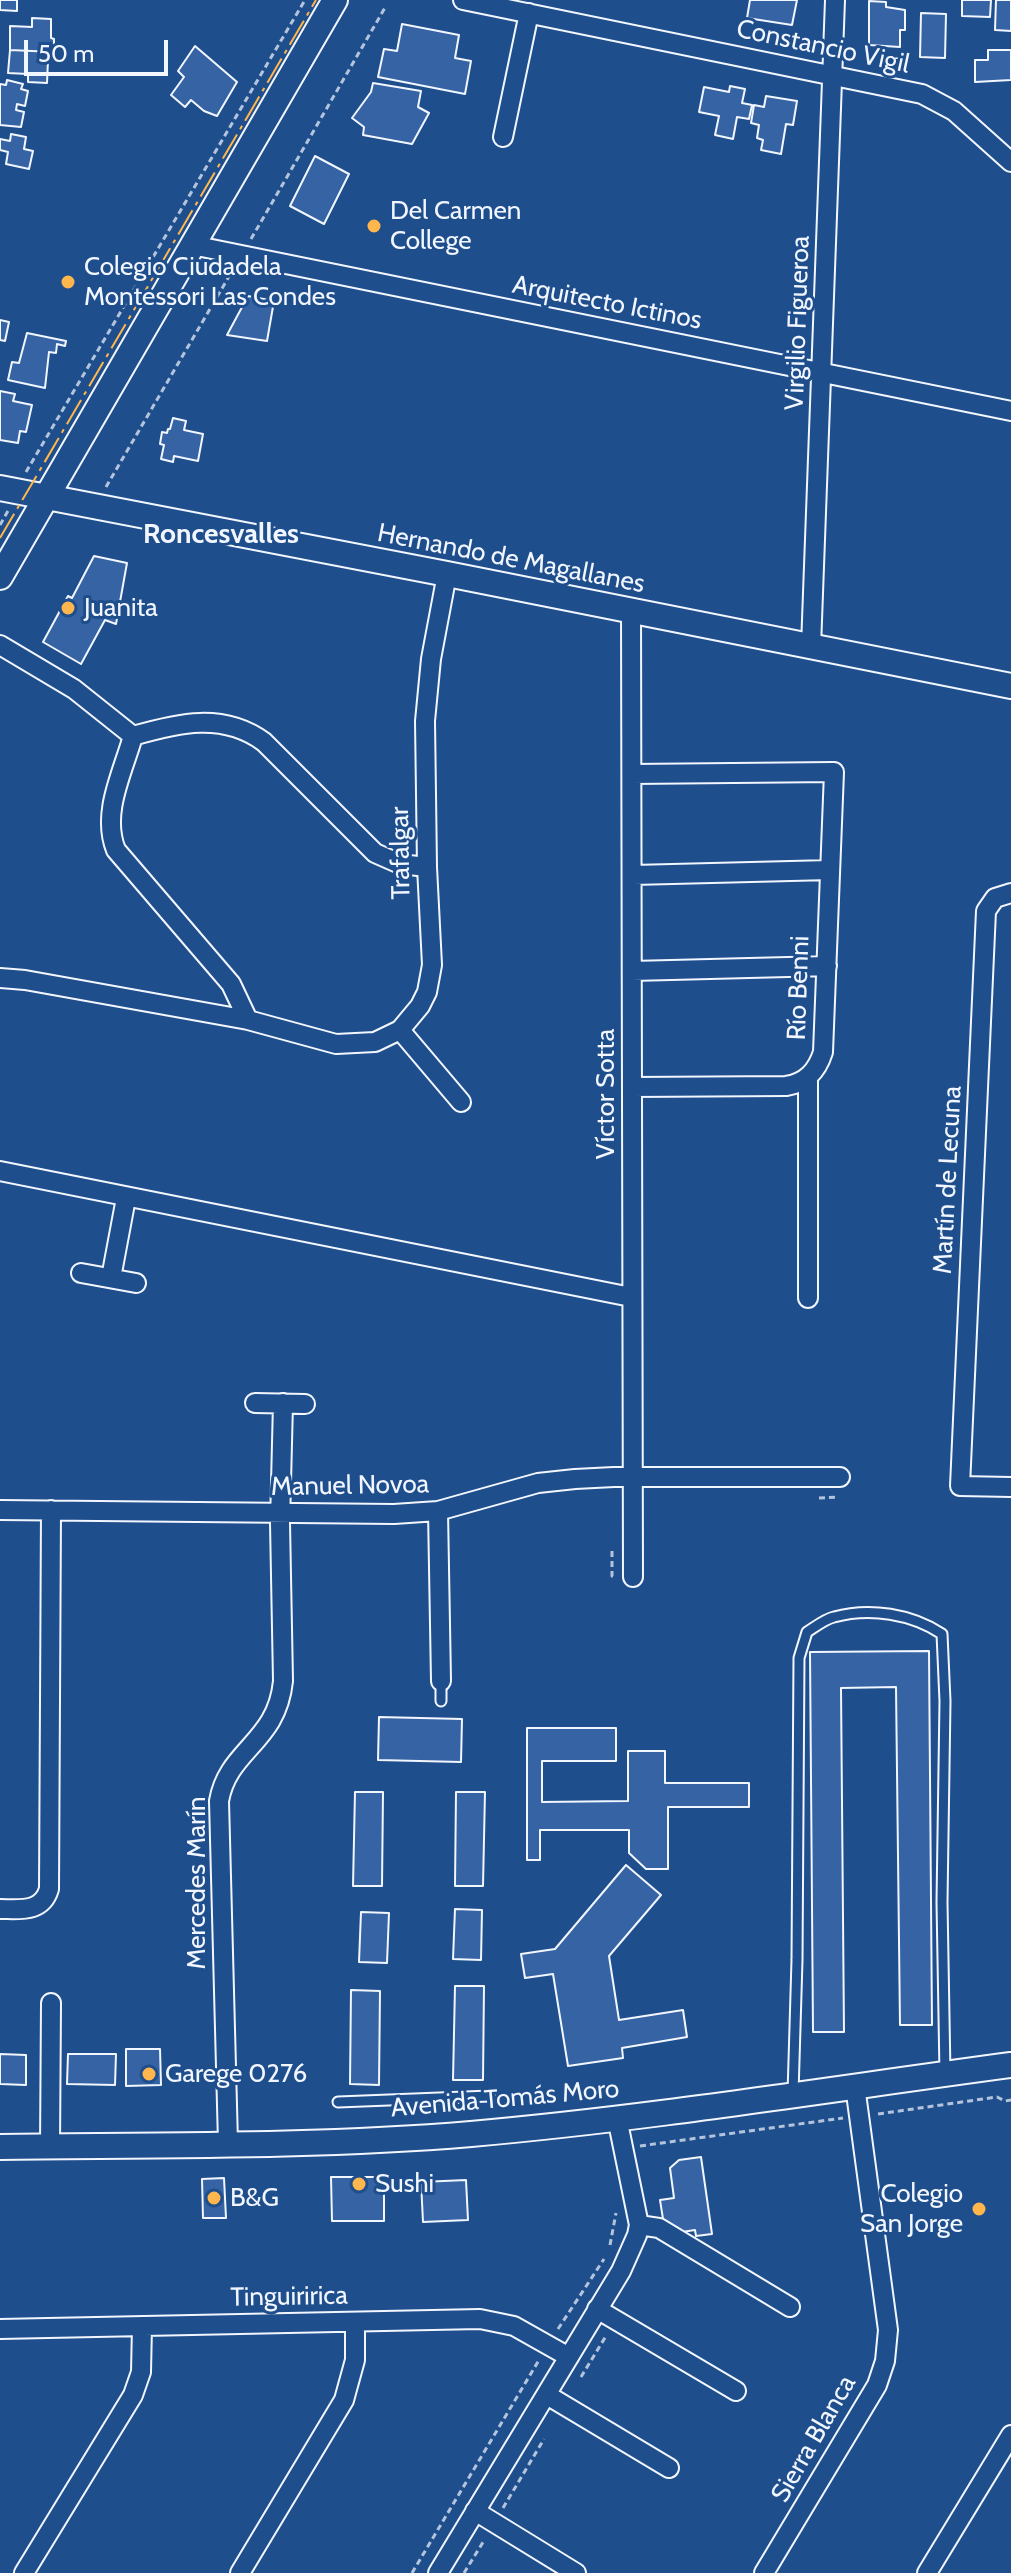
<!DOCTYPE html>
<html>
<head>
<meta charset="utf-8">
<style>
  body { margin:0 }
  #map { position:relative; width:1011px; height:2573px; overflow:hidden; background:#1f4e8c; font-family:Cabin,sans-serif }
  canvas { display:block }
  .scale { position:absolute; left:24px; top:40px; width:144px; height:36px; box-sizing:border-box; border:4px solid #f2f6ff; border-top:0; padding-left:10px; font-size:24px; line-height:28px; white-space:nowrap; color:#f2f6ff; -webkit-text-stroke:6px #1f4e8c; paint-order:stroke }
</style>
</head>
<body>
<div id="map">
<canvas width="1011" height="2573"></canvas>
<div class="scale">50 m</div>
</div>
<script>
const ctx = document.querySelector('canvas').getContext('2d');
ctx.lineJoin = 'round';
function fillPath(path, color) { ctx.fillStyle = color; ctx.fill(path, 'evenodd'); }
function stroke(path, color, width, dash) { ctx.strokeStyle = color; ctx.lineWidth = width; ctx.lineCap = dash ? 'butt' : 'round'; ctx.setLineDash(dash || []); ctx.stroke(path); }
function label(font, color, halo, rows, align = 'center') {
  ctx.font = font + ' Cabin,sans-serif'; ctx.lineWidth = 6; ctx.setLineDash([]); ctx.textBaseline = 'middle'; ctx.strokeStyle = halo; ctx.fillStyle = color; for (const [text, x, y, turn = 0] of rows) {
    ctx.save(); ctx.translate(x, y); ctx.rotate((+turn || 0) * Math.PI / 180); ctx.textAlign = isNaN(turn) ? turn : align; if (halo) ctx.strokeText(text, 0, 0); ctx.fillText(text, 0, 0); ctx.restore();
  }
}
const building = new Path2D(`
  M 0,0 L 17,0 L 17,11 L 0,10 Z
  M 750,0 L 797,0 L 792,25 L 747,18 Z
  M 962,0 L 991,0 L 990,17 L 962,16 Z
  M 996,0 L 1011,0 L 1011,31 L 995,30 Z
  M 869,1 L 886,2 L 886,7 L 905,10 L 905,30 L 900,30 L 900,47 L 869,45 Z
  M 921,13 L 946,14 L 945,58 L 920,57 Z
  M 32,18 L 51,19 L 51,38 L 54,39 L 54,52 L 10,50 L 10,26 L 32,27 Z
  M 402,24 L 459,35 L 455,58 L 471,61 L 465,94 L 378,77 L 384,49 L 397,51 Z
  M 195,46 L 237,82 L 217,116 L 204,111 L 191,100 L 185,107 L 171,95 L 184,77 L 178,71 Z
  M 10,50 L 54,52 L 54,60 L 48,60 L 47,83 L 28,82 L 28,74 L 8,73 Z
  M 988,50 L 1011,50 L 1011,80 L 975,82 L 975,60 L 988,60 Z
  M 7,80 L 23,84 L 21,89 L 28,91 L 25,106 L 17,104 L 16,110 L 24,112 L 21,127 L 0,125 L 0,84 L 6,85 Z
  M 373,83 L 421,91 L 418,107 L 429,113 L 412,144 L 363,135 L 364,127 L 352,118 L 371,92 Z
  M 730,86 L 745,89 L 742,103 L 752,105 L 749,119 L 737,117 L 733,139 L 715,135 L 719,116 L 699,112 L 704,87 L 729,92 Z
  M 766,96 L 797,101 L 793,125 L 786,124 L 781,154 L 761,150 L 763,140 L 757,138 L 759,125 L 751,123 L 754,105 L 764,107 Z
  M 11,134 L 26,137 L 24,149 L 33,151 L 29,169 L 6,164 L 8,152 L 0,150 L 0,139 L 10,141 Z
  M 315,156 L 349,174 L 324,224 L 290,206 Z
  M 248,296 L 274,301 L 267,341 L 227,335 Z
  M 0,320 L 9,322 L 5,341 L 0,340 Z
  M 27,333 L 66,341 L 65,346 L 57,344 L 56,353 L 49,352 L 45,388 L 8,380 L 12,362 L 19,363 Z
  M 0,391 L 15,394 L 13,401 L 32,405 L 26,432 L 20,431 L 18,443 L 0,440 Z
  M 173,418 L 186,421 L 184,430 L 203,434 L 198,461 L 174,456 L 173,462 L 161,459 L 164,445 L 160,444 L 162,432 L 167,433 L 168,429 L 170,429 Z
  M 94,556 L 127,563 L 116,624 L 105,620 L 81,664 L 43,642 L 68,596 L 72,598 Z
  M 929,1651 L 932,2025 L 900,2025 L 896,1687 L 841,1688 L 844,2032 L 813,2032 L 810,1652 Z
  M 379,1717 L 462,1719 L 461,1762 L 378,1760 Z
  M 527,1728 L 616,1728 L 616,1761 L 542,1761 L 542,1802 L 628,1801 L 628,1751 L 665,1751 L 665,1783 L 749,1783 L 749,1807 L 668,1807 L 668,1869 L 646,1869 L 629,1853 L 629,1830 L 540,1830 L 540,1860 L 527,1860 Z
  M 355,1792 L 383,1792 L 382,1886 L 353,1886 Z
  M 456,1792 L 485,1792 L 483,1886 L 455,1886 Z
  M 626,1865 L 661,1895 L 609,1956 L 619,2020 L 683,2010 L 687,2037 L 622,2048 L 623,2058 L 568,2066 L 553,1974 L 525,1978 L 521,1954 L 555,1949 Z
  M 455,1909 L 482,1910 L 481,1960 L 453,1959 Z
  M 361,1912 L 389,1913 L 387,1963 L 359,1962 Z
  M 455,1986 L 484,1986 L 483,2080 L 453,2080 Z
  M 351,1990 L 380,1991 L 379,2085 L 350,2084 Z
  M 126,2049 L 160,2049 L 161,2085 L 126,2086 Z
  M 0,2054 L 26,2055 L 26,2085 L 0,2084 Z
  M 68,2054 L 116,2054 L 115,2085 L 67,2084 Z
  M 701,2157 L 712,2234 L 696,2236 L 695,2230 L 682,2232 L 663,2219 L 660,2200 L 674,2198 L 670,2168 L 679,2160 Z
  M 331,2177 L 384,2177 L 384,2221 L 332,2221 Z
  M 224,2178 L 226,2218 L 203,2218 L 202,2179 Z
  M 466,2180 L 468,2220 L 423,2222 L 421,2182 Z`);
const path = new Path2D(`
  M 251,239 L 386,6
  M 26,472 L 305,0
  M 106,487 L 231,273
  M 0,525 L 8,511
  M 819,1498 L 838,1497
  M 612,1551 L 612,1576 L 615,1576
  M 878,2114 L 997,2097 L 1005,2101 L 1011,2100
  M 640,2146 L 843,2118
  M 610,2245 L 616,2213
  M 558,2329 L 604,2259
  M 581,2377 L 606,2336
  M 503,2508 L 544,2439
  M 412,2573 L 539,2360
  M 464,2573 L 485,2539`);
const service = new Path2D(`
  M 441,1701 L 441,1681
  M 793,2094 L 797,1960 L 799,1658 L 807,1632 C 815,1627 825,1619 834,1617 C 870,1607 912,1614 942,1634 L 945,1701 L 942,1902 L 945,2074
  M 338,2102 L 490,2096`);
const minor = new Path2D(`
  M 463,0 L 922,94 L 954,111 L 1011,162
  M 503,137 L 529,13
  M 192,245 L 1011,411
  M 631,611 L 633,1577
  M 0,645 L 74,689 L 133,736
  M 811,647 L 835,0
  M 133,736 C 178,723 223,712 264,742 L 375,853 L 400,864 L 427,867
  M 133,736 C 123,772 101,813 116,850 L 231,984 L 248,1020
  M 633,875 L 830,870
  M 1011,893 L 995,898 L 986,911 L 960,1486 L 1011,1487
  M 632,971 L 827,966
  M 0,978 L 25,980 L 248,1020 L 336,1044 L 375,1042 L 400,1030 L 420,1006 L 427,992 L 432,965 L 427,867 L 425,721 L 431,659 L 447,574
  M 400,1030 L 461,1102
  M 632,1087 L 786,1086 C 806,1083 817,1071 823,1052 L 834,772 L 632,774
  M 0,1171 L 631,1297
  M 81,1273 L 136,1283
  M 111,1278 L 126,1198
  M 808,1298 L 808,1078
  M 255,1403 L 305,1404
  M 0,1510 L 394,1514 L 438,1511 L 538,1483 L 575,1479 L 614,1477 L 840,1477
  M 438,1511 L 441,1681
  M 0,1909 C 20,1909 42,1913 49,1889 L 51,1510
  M 228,2143 L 219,1801 C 228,1749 277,1743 283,1681 L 280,1523 L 283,1403
  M 50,2146 L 51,2003
  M 639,2225 L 659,2228 L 790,2307
  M 597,2309 L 736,2391
  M 0,2329 L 480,2319 L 514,2326 L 569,2357
  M 547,2395 L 669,2468
  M 475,2511 L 576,2573
  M 24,2573 L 133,2395 L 141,2372 L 142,2326
  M 240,2573 L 344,2400 L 355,2360 L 355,2322
  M 438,2573 L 621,2271 L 637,2235 L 639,2225 L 617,2118
  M 764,2573 L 877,2385 L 885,2361 L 888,2330 L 855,2086
  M 927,2573 L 1011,2435`);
const secondary = new Path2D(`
  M 0,488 L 447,574 L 1011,686
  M 0,577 L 335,0
  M 0,2147 C 157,2145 315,2147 471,2134 C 652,2118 831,2089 1011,2065`);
const power = new Path2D(`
  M 0,538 L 316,0`);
const markers = [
  [374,226,8,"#ffb74d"],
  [68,282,8,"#ffb74d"],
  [68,608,8,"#ffb74d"],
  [149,2074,8,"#ffb74d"],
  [359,2184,8,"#ffb74d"],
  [214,2198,8,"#ffb74d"],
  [979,2209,8,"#ffb74d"]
];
const streetNames = [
  ["Constancio Vigil",823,47,12],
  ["Arquitecto Ictinos",607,303,11],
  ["Virgilio Figueroa",798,323,-88],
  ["Hernando de Magallanes",511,559,11],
  ["Trafalgar",401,853,-91],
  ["Río Benni",799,988,-88],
  ["Víctor Sotta",606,1094,-90],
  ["Martín de Lecuna",948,1180,-87],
  ["Manuel Novoa",350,1486,-1],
  ["Mercedes Marín",197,1883,-90],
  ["Avenida Tomás Moro",505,2099,-5],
  ["Tinguiririca",289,2297,-1],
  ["Sierra Blanca",814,2439,-60]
];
const poiNames = [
  ["Del Carmen",390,211],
  ["College",390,241],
  ["Colegio Ciudadela",84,267],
  ["Montessori Las Condes",84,297],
  ["Juanita",84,608],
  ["Garege 0276",165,2074],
  ["Sushi",375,2184],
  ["Colegio",963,2194,"right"],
  ["San Jorge",963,2224,"right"],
  ["B&G",230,2198]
];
const neighbourhoodNames = [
  ["Roncesvalles",221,535]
];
fillPath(building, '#3563a3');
stroke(building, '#f2f6ff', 2);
stroke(service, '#f2f6ff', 13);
stroke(minor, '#f2f6ff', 22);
stroke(secondary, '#f2f6ff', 28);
stroke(path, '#b3c4dc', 3, [6, 4]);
stroke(service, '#1f4e8c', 9);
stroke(minor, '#1f4e8c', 18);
stroke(secondary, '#1f4e8c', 24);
stroke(power, '#ffb74d', 2, [28, 6, 4, 6]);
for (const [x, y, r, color] of markers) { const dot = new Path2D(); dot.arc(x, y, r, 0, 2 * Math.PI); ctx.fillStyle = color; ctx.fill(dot); stroke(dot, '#1f4e8c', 3); }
label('26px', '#f2f6ff', '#1f4e8c', streetNames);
label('26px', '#f2f6ff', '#1f4e8c', poiNames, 'left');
label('bold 28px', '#f2f6ff', '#1f4e8c', neighbourhoodNames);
</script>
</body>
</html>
